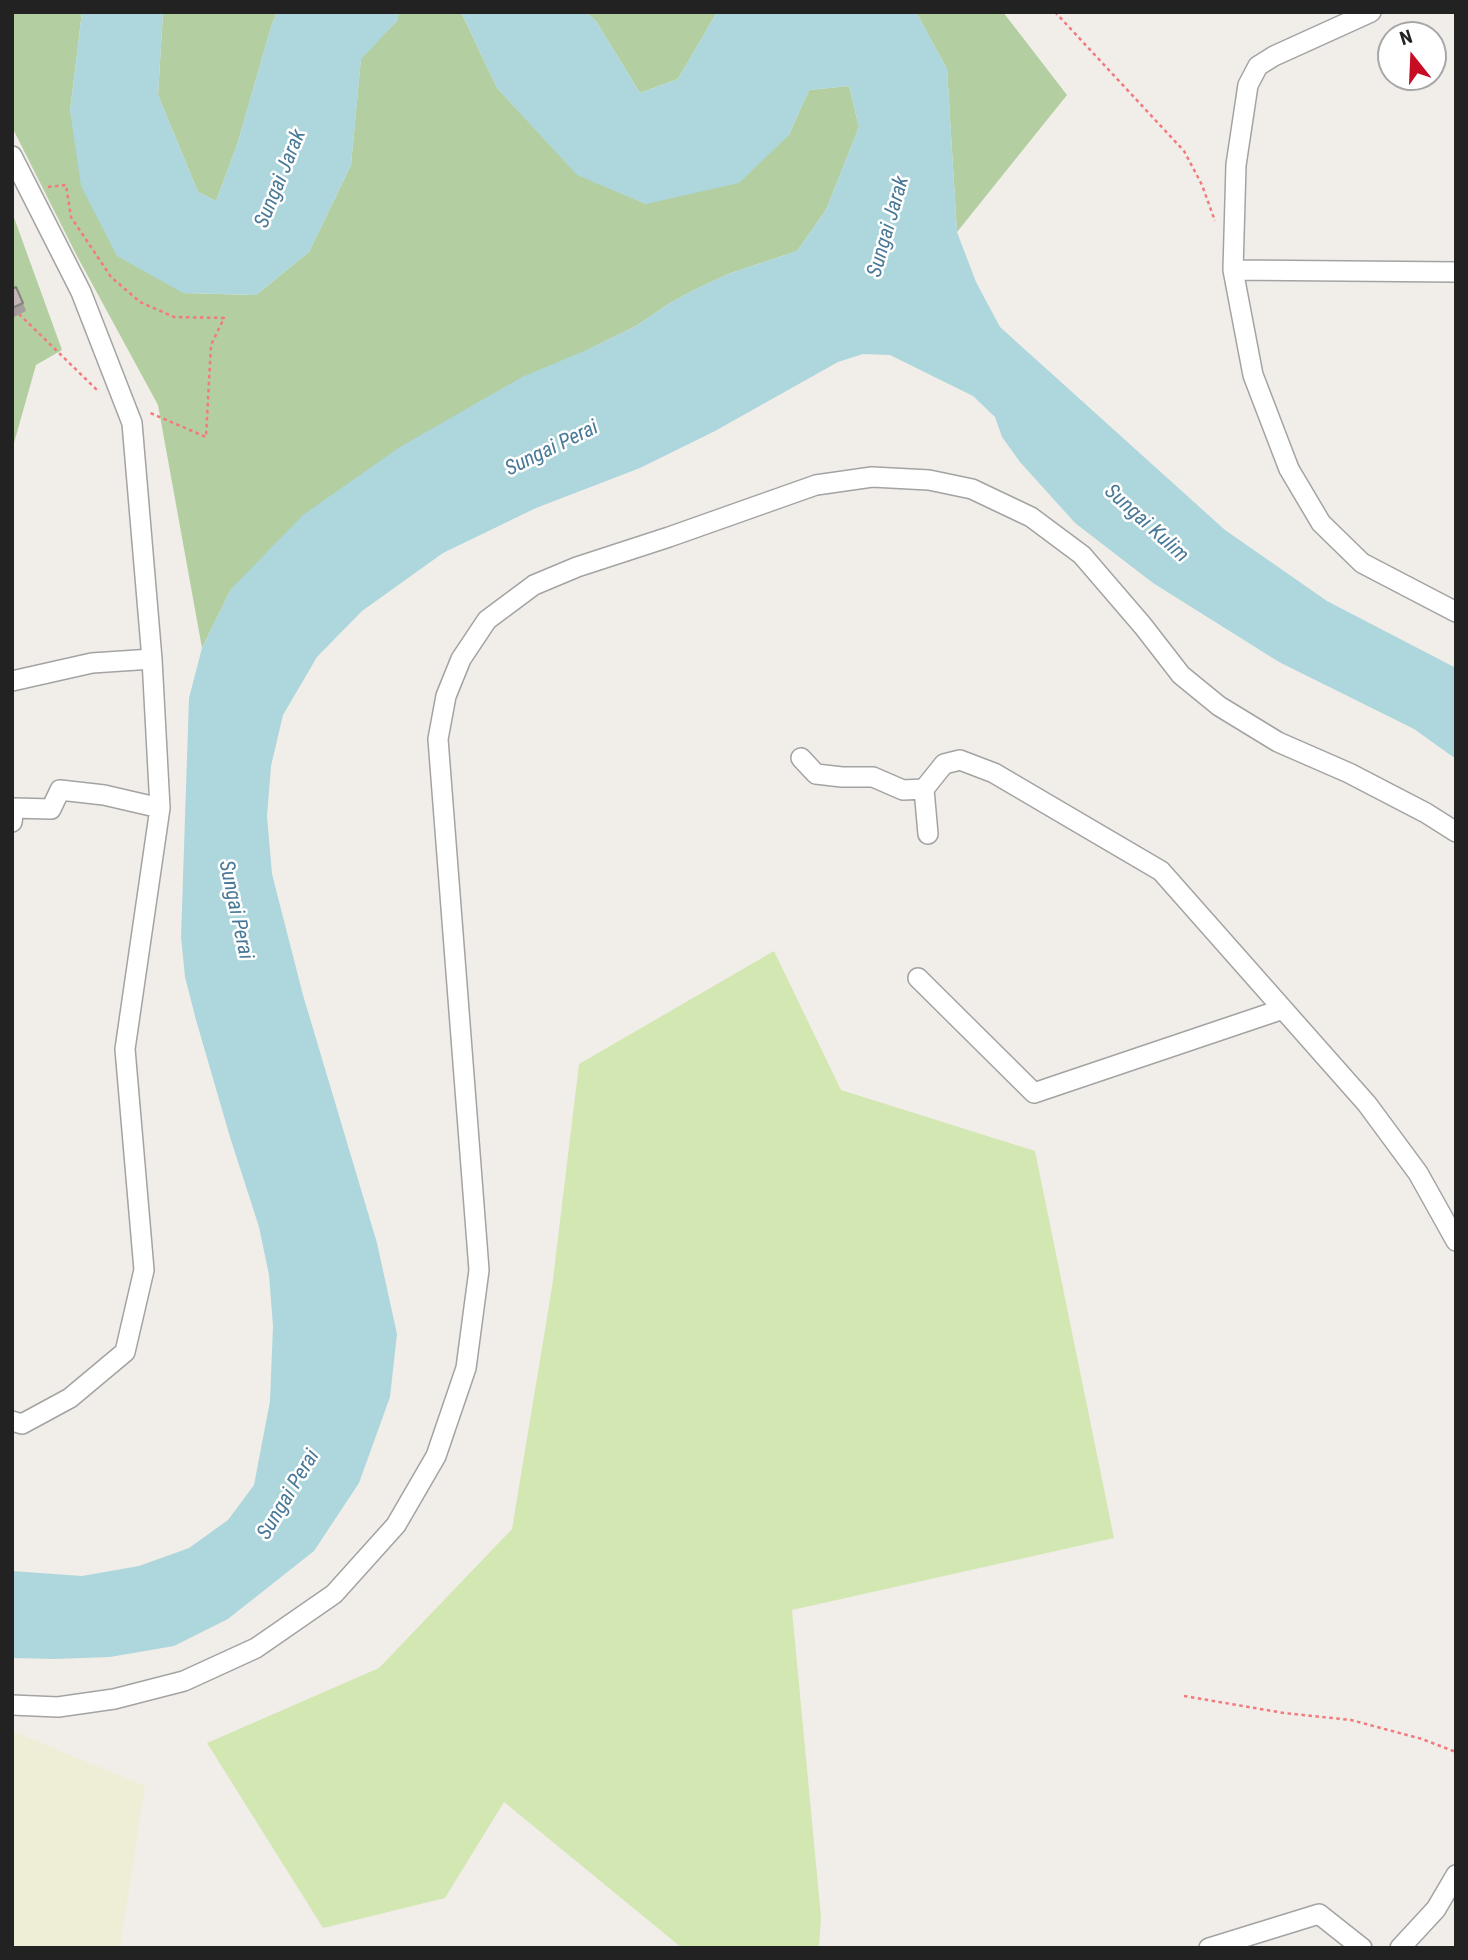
<!DOCTYPE html>
<html>
<head>
<meta charset="utf-8">
<style>
  body { margin:0 }
  #map { position:relative; width:1468px; height:1960px; overflow:hidden; background:#f1eee9; font-family:"Roboto Condensed",sans-serif }
  canvas { display:block }
  .frame { position:absolute; inset:0; border:14px solid #222; pointer-events:none }
  .north { position:absolute; left:1377px; top:21px; width:70px; height:70px; box-sizing:border-box; background:#fff; border:2px solid #a7a7a7; border-radius:50%; rotate:342deg; font-size:19px; font-weight:700; line-height:28px; text-align:center; color:#222 }
  .north::after { content:''; display:block; margin:auto; width:24px; height:32px; background:#c70d23; clip-path:polygon(50% 0,100% 100%,50% 72%,0 100%) }
</style>
</head>
<body>
<div id="map">
<canvas width="1468" height="1960"></canvas>
<div class="frame"></div>
<div class="north">N</div>
</div>
<script>
const ctx = document.querySelector('canvas').getContext('2d');
ctx.lineJoin = 'round';
function fillPath(path, color) { ctx.fillStyle = color; ctx.fill(path, 'evenodd'); }
function stroke(path, color, width, dash) { ctx.strokeStyle = color; ctx.lineWidth = width; ctx.lineCap = dash ? 'butt' : 'round'; ctx.setLineDash(dash || []); ctx.stroke(path); }
function label(font, color, halo, rows, align = 'center') {
  ctx.font = font + ' "Roboto Condensed",sans-serif'; ctx.lineWidth = 5; ctx.setLineDash([]); ctx.textBaseline = 'middle'; ctx.strokeStyle = halo; ctx.fillStyle = color; for (const [text, x, y, turn = 0] of rows) {
    ctx.save(); ctx.translate(x, y); ctx.rotate((+turn || 0) * Math.PI / 180); ctx.textAlign = isNaN(turn) ? turn : align; if (halo) ctx.strokeText(text, 0, 0); ctx.fillText(text, 0, 0); ctx.restore();
  }
}
const farmland = new Path2D(`
  M 12,1731 L 145,1786 L 120,1948 L 12,1948 Z`);
const grass = new Path2D(`
  M 774,951 L 841,1090 L 1035,1151 L 1114,1538 L 792,1610 L 821,1917 L 819,1948 L 682,1948 L 504,1802 L 445,1898 L 323,1928 L 207,1743 L 379,1668 L 512,1529 L 552,1287 L 579,1064 Z`);
const forest = new Path2D(`
  M 12,12 L 82,12 L 70,111 L 183,293 L 256,295 L 309,252 L 351,165 L 361,58 L 397,21 L 399,12 L 461,12 L 497,88 L 577,174 L 646,204 L 789,135 L 809,90 L 849,86 L 859,127 L 826,210 L 797,251 L 728,274 L 694,290 L 670,303 L 636,326 L 589,349 L 231,589 L 202,648 L 158,405 L 77,256 L 12,127 Z
  M 163,12 L 277,12 L 271,27 L 237,145 L 216,201 L 198,192 L 158,95 Z
  M 586,12 L 717,12 L 678,79 L 640,93 L 596,21 Z
  M 916,12 L 1003,12 L 1067,95 L 957,232 L 947,69 Z
  M 12,212 L 62,350 L 36,365 L 12,450 Z`);
const water = new Path2D(`
  M 82,12 L 163,12 L 158,95 L 198,192 L 216,201 L 237,145 L 271,27 L 277,12 L 399,12 L 397,21 L 361,59 L 351,165 L 309,252 L 256,295 L 183,293 L 117,256 L 81,186 L 70,111 Z
  M 461,12 L 586,12 L 596,21 L 640,93 L 678,79 L 717,12 L 916,12 L 947,69 L 957,232 L 976,282 L 1000,327 L 1225,530 L 1327,601 L 1456,668 L 1456,759 L 1414,729 L 1279,662 L 1153,583 L 1075,523 L 1020,462 L 1002,437 L 995,417 L 973,396 L 890,355 L 863,354 L 838,362 L 715,431 L 640,468 L 536,508 L 443,553 L 362,611 L 317,657 L 283,715 L 271,766 L 267,816 L 272,874 L 303,995 L 377,1243 L 397,1334 L 390,1397 L 359,1483 L 314,1551 L 228,1619 L 174,1646 L 110,1657 L 55,1659 L 12,1658 L 12,1571 L 82,1576 L 139,1566 L 189,1548 L 228,1520 L 254,1485 L 270,1401 L 273,1326 L 269,1275 L 259,1227 L 230,1137 L 196,1020 L 185,977 L 181,937 L 189,698 L 202,648 L 231,589 L 303,515 L 400,447 L 522,377 L 589,349 L 636,326 L 670,303 L 694,290 L 728,274 L 797,251 L 826,210 L 859,127 L 849,86 L 809,90 L 789,135 L 739,183 L 646,204 L 577,175 L 497,88 Z`);
const path = new Path2D(`
  M 1055,12 L 1184,151 L 1202,185 L 1215,221
  M 48,187 L 66,185 L 71,217 L 111,277 L 140,302 L 174,317 L 224,318 L 211,345 L 206,437 L 148,412
  M 19,314 L 96,389 L 100,391
  M 1184,1696 L 1284,1713 L 1351,1720 L 1422,1739 L 1456,1752`);
const street = new Path2D(`
  M 1371,12 L 1274,56 L 1258,66 L 1248,85 L 1236,165 L 1233,270 L 1253,375 L 1289,469 L 1321,523 L 1362,563 L 1456,612
  M 12,156 L 81,292 L 132,423 L 152,659 L 160,808 L 125,1049 L 144,1270 L 125,1352 L 70,1398 L 22,1424 L 12,1421
  M 1233,270 L 1456,272
  M 12,681 L 92,663 L 152,659
  M 801,758 L 816,774 L 842,777 L 873,777 L 903,790 L 924,789
  M 12,822 L 14,808 L 51,809 L 60,790 L 104,795 L 160,808
  M 928,834 L 924,789 L 944,764 L 960,760 L 994,773 L 1161,871 L 1367,1104 L 1418,1173 L 1456,1241
  M 918,978 L 1034,1093 L 1283,1009
  M 12,1705 L 58,1707 L 114,1699 L 184,1681 L 256,1648 L 334,1594 L 396,1525 L 436,1456 L 466,1368 L 479,1270 L 438,739 L 446,696 L 461,659 L 487,620 L 534,585 L 577,567 L 669,537 L 816,485 L 872,477 L 929,480 L 972,489 L 1031,517 L 1082,555 L 1143,626 L 1181,675 L 1219,706 L 1278,742 L 1349,773 L 1426,813 L 1456,832
  M 1209,1948 L 1319,1914 L 1362,1948
  M 1400,1948 L 1436,1909 L 1456,1875`);
const wall = new Path2D(`
  M 12,289 L 23,303 L 26,311 L 12,318 Z`);
const building = new Path2D(`
  M 16,287 L 23,303 L 12,308 L 12,289 Z`);
const waterNames = [
  ["Sungai Jarak",281,179,-68],
  ["Sungai Jarak",889,227,-74],
  ["Sungai Perai",552,449,-26],
  ["Sungai Kulim",1146,524,42],
  ["Sungai Perai",235,910,78],
  ["Sungai Perai",289,1495,-59]
];
fillPath(farmland, '#eeedd6');
fillPath(grass, '#d3e7b3');
fillPath(forest, '#b3cea1');
fillPath(water, '#add7dc');
stroke(street, '#a3a3a3', 22);
stroke(path, '#f27a7c', 2.5, [3.5, 3.5]);
stroke(street, '#fff', 19);
fillPath(wall, '#a79f9d');
fillPath(building, '#c2b9b6');
stroke(building, '#88827f', 2);
label('italic 21px', '#497996', '#fff', waterNames);
</script>
</body>
</html>
